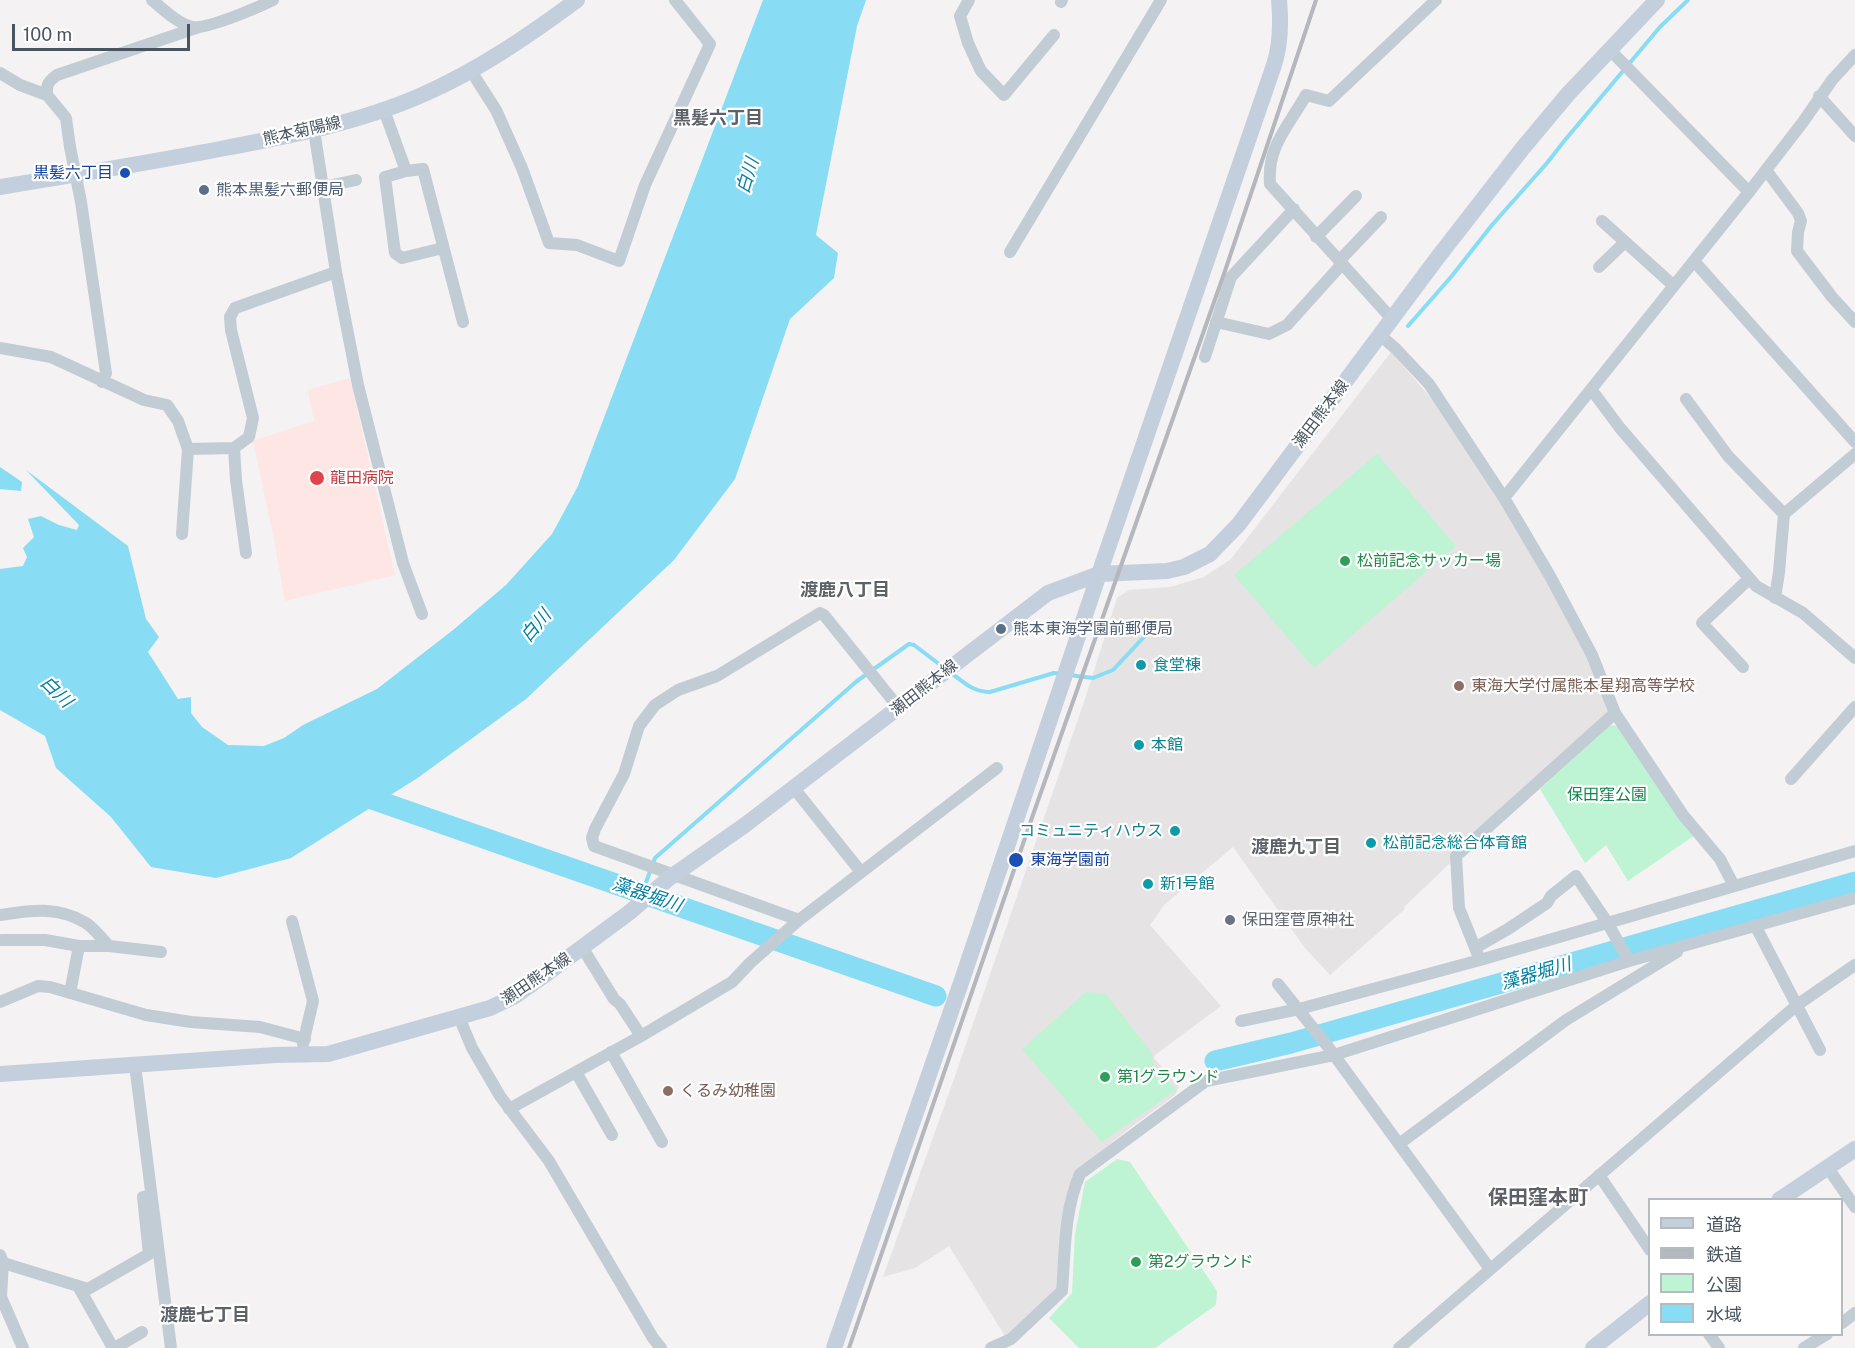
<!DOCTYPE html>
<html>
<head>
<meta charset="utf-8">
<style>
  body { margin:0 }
  #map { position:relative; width:1855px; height:1348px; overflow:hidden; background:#f4f2f2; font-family:"Public Sans","Noto Sans JP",sans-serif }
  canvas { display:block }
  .legend { position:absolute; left:1648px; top:1198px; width:195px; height:138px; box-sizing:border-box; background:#fff; border:2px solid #b6bbc0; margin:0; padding:8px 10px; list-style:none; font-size:18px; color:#485561 }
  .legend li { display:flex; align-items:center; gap:12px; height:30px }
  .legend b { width:30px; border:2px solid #b6bbc0 }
  .scale { position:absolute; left:12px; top:24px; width:178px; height:27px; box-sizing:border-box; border:3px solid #485561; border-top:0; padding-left:8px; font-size:18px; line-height:21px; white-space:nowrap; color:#485561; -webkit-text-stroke:4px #fff; paint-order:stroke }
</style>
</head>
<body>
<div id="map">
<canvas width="1855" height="1348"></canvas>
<ul class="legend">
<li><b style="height:8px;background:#c3cfdc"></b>道路</li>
<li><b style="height:8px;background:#b4b7bd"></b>鉄道</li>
<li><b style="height:16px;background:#bef4d4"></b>公園</li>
<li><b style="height:16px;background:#88dcf4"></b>水域</li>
</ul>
<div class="scale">100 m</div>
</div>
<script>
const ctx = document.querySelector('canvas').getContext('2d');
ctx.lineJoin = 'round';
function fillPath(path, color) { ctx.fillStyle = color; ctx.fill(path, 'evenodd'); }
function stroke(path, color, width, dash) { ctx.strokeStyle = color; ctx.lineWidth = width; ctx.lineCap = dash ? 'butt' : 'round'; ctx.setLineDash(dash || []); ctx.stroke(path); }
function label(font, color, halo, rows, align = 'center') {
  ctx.font = font + ' "Public Sans","Noto Sans JP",sans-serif'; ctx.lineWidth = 4.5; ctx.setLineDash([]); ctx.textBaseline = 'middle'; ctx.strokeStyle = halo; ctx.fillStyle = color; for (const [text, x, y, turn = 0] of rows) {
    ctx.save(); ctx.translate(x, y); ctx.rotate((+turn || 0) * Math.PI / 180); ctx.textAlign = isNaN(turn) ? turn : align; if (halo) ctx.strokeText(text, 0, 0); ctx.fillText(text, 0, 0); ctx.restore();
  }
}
const education = new Path2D(`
  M 1391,352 L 1437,405 L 1499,495 L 1594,666 L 1610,711 L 1404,907 L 1405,909 L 1330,975 L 1305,948 L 1233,847 L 1164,905 L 1150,925 L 1221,1006 L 1155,1055 L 1154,1058 L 1179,1087 L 1175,1095 L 1126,1131 L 1075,1173 L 1068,1189 L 1060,1238 L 1056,1289 L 1047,1301 L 1005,1336 L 949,1246 L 915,1268 L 883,1277 L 955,1076 L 1085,699 L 1117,598 L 1129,590 L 1170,587 L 1204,577 L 1231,559 Z`);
const medical = new Path2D(`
  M 350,378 L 395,575 L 285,601 L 274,539 L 253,441 L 314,421 L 308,390 Z`);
const green = new Path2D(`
  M 1377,454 L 1456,546 L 1314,668 L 1234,575 Z
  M 1610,725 L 1618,726 L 1695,835 L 1628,881 L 1606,845 L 1585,863 L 1540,789 Z
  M 1086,992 L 1106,994 L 1152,1053 L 1153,1064 L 1176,1090 L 1102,1142 L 1022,1049 Z
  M 1117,1159 L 1130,1162 L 1217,1291 L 1216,1305 L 1155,1348 L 1079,1348 L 1049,1318 L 1072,1293 L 1075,1234 L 1085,1182 Z`);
const water = new Path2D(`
  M 763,0 L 866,0 L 857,26 L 816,235 L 838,253 L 834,278 L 790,319 L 735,479 L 674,560 L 526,699 L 419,777 L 291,858 L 216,878 L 151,867 L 111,817 L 56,768 L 45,736 L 0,710 L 0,569 L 23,566 L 27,557 L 23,548 L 34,537 L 28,519 L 41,516 L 59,525 L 77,530 L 79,525 L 26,470 L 128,546 L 146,619 L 159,637 L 148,652 L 178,699 L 191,697 L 191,713 L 202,727 L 228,745 L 264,746 L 284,738 L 303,725 L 377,689 L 453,630 L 506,585 L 552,534 L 578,486 Z
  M 0,467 L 22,482 L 21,491 L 0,489 Z`);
const stream = new Path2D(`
  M 1408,326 L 1451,277 L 1492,225 L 1547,163 L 1565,140 L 1660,27 L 1688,0
  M 951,673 C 965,683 973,692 990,692 L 1054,673 L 1062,674
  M 1069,675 L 1093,678 L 1113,670 L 1157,623
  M 645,885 L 655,858 L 857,681 L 909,644 L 914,645 L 943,667`);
const river = new Path2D(`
  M 358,794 L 936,996
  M 1215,1061 L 1291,1043 L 1855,882`);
const street = new Path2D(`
  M 152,0 C 163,9 177,23 192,27 C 206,30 259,7 273,0
  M 969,0 L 960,16 L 968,43 L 981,71 L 1004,95 L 1054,35
  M 1061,2 L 1062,0
  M 1610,50 L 1749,192
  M 471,71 L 496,110 L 522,168 L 549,243 L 577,245 L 619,261 L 645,185 L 710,44 L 675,0
  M 0,73 L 20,85 L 47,95 L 66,118 L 70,147 L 81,202 L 106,373 L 102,382
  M 47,95 C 46,84 49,81 57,75 L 199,27
  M 1819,96 L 1855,136
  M 384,110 L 406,171
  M 314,130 L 336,272 L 358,385 L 403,563 L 422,614
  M 1766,170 L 1798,213 L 1801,221 L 1798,232 L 1797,251 L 1832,297 L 1855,322
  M 323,187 L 356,180
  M 1602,221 L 1674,286
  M 1316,237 L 1356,196
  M 443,248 L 402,258 L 395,253 L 385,177 L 406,171 L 423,169 L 463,322
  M 1010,252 L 1161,0
  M 1339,261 L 1381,217
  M 1694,261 L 1855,442
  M 1599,267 L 1625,242
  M 1392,319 L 1270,184 C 1267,146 1288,127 1306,95 L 1329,101 L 1436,0
  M 1216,322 L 1269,334 L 1287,325 L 1342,264
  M 1380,335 L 1396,349 L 1429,384 L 1504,498 L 1550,576 L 1592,655 L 1615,713 L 1683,815 L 1720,859 L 1734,886
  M 0,348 L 51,357 L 144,400 L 167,405 L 178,421 L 188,449 L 182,534
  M 1205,357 L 1231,277 L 1294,209
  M 1591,389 L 1620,428 L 1756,586 L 1803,613 L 1855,658
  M 1686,399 L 1728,456 L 1784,514
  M 188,449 L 234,448
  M 1504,498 L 1749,192 L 1803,122 L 1832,80 L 1855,55
  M 246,553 L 236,480 L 234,448 L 249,437 L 253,418 L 231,330 L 230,317 L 235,308 L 336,272
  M 1775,598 L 1779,572 L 1784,514 L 1855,454
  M 1743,667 L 1702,623 L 1749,579
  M 1791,779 L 1855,707
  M 793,787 L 861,872
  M 0,915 C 30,910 59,906 86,923 C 95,929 102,939 109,946
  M 799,920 L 594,846 L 592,838 L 595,829 L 624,774 L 639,726 L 655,705 L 678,690 L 717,676 L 820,613 L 824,615 L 899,708
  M 292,921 L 313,1001 L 303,1044
  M 1755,925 L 1820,1050
  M 2,940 L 45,940 L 79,946 L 109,946 L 161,952
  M 582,947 L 614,999 L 620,1004 L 641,1036
  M 1475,948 L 1508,929 L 1547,903 L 1551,896 L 1576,876 L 1607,922 L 1629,961
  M 1480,960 L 1855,851
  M 1278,984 L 1329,1048 L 1490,1269
  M 70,993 L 79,946
  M 0,1002 L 38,986 L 50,987 L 146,1015 L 191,1022 L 260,1027 L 305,1039
  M 459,1017 L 472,1048 L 500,1096 L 549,1161 L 653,1338 L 661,1348
  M 1241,1021 L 1299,1009 L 1480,960 L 1459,908 L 1456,856 L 1615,713
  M 611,1052 L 662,1142
  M 135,1065 L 171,1348
  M 576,1072 L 612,1135
  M 509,1109 L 641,1036 L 732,982 L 751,962 L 799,920 L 997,768
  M 1399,1144 L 1566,1020 L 1677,952
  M 1828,1168 L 1855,1207
  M 1599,1175 L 1650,1250
  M 0,1255 L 3,1262 L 1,1297 L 23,1348
  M 0,1262 L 88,1289 L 149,1254 L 143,1197 L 151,1195
  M 78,1286 L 113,1348
  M 1842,1323 L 1855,1313
  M 1709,1334 L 1719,1348
  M 115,1348 L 142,1332
  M 991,1348 L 1011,1339 L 1062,1291 C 1065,1253 1064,1210 1080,1174 L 1206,1081 L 1334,1055 L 1629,961 L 1855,898
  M 1399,1348 L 1797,1005 L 1855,965
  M 1804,1348 L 1827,1334`);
const secondary = new Path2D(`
  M 0,187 C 74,175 147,163 220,149 C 289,136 358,123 422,95 C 479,70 528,36 577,0
  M 0,1074 L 275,1055 L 328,1054 L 490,1008 L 515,996 L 542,977 L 630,912 L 668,879 L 745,825 L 1048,593 L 1099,574 L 1167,571 L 1184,567 L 1210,554 L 1239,524 L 1438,257 L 1522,149 L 1568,94 L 1657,0
  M 1779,1200 L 1855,1149
  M 834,1348 L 963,977 L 1099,574 L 1274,65 C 1281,44 1281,22 1279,0
  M 1593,1348 L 1650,1303`);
const rail = new Path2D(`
  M 849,1348 L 1034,812 L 1225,271 L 1316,0`);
const markers = [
  [125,173,6,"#1a4fb4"],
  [204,190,6,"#5c6f8a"],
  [317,478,8,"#e0444e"],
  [1345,561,6,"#2e9e5b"],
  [1001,629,6,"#5c6f8a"],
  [1141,665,6,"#0f9aa8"],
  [1459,686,6,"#8d6e63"],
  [1139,745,6,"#0f9aa8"],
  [1175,831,6,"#0f9aa8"],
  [1371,843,6,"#0f9aa8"],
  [1016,860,8,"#1a4fb4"],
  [1148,884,6,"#0f9aa8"],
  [1230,920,6,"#6b7280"],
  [1105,1077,6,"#2e9e5b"],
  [668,1091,6,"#8d6e63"],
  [1136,1262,6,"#2e9e5b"]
];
const streetNames = [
  ["熊本菊陽線",302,131,-13],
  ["瀬田熊本線",1321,414,-53],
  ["瀬田熊本線",924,688,-38],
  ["瀬田熊本線",536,979,-34]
];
const transitNames = [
  ["黒髪六丁目",113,173],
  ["東海学園前",1030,860,"left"]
];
const serviceNames = [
  ["熊本黒髪六郵便局",216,190],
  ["熊本東海学園前郵便局",1013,629]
];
const healthNames = [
  ["龍田病院",330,478]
];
const leisureNames = [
  ["松前記念サッカー場",1357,561],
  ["第1グラウンド",1117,1077],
  ["第2グラウンド",1148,1262]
];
const cultureNames = [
  ["食堂棟",1153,665],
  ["本館",1151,745],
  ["コミュニティハウス",1163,831,"right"],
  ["松前記念総合体育館",1383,843],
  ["新1号館",1160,884]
];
const educationNames = [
  ["東海大学付属熊本星翔高等学校",1471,686],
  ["くるみ幼稚園",680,1091]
];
const parkNames = [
  ["保田窪公園",1607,795]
];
const worshipNames = [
  ["保田窪菅原神社",1242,920]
];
const neighbourhoodNames = [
  ["黒髪六丁目",718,118],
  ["渡鹿八丁目",845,590],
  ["渡鹿九丁目",1296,847],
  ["渡鹿七丁目",205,1315]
];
const waterNames = [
  ["白川",748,176,-73],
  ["白川",536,626,-50],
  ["白川",56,692,44],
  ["藻器堀川",647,895,19],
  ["藻器堀川",1536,974,-16]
];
const quarterNames = [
  ["保田窪本町",1538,1198]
];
fillPath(education, '#e5e3e4');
fillPath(medical, '#fde6e3');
fillPath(green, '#bef4d4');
fillPath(water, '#88dcf4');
stroke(stream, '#88dcf4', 4);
stroke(river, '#88dcf4', 21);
stroke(street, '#c2ccd4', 12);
stroke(secondary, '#c3cfdc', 16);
stroke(rail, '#b4b7bd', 4);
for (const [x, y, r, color] of markers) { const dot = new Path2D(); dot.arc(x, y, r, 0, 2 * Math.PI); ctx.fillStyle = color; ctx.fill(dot); stroke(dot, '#fff', 2); }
label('16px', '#485561', '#fff', streetNames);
label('16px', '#164399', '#fff', transitNames, 'right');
label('16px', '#4e5e75', '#fff', serviceNames, 'left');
label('16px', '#be3a42', '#fff', healthNames, 'left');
label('16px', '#27864d', '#fff', leisureNames, 'left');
label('16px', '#0d838f', '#fff', cultureNames, 'left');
label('16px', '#785e54', '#fff', educationNames, 'left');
label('16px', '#0f864d', '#fff', parkNames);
label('16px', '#5b616d', '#fff', worshipNames, 'left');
label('bold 18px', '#5e6268', '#fff', neighbourhoodNames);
label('italic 18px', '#037fa2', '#fff', waterNames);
label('bold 20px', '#5e6268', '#fff', quarterNames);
</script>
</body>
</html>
